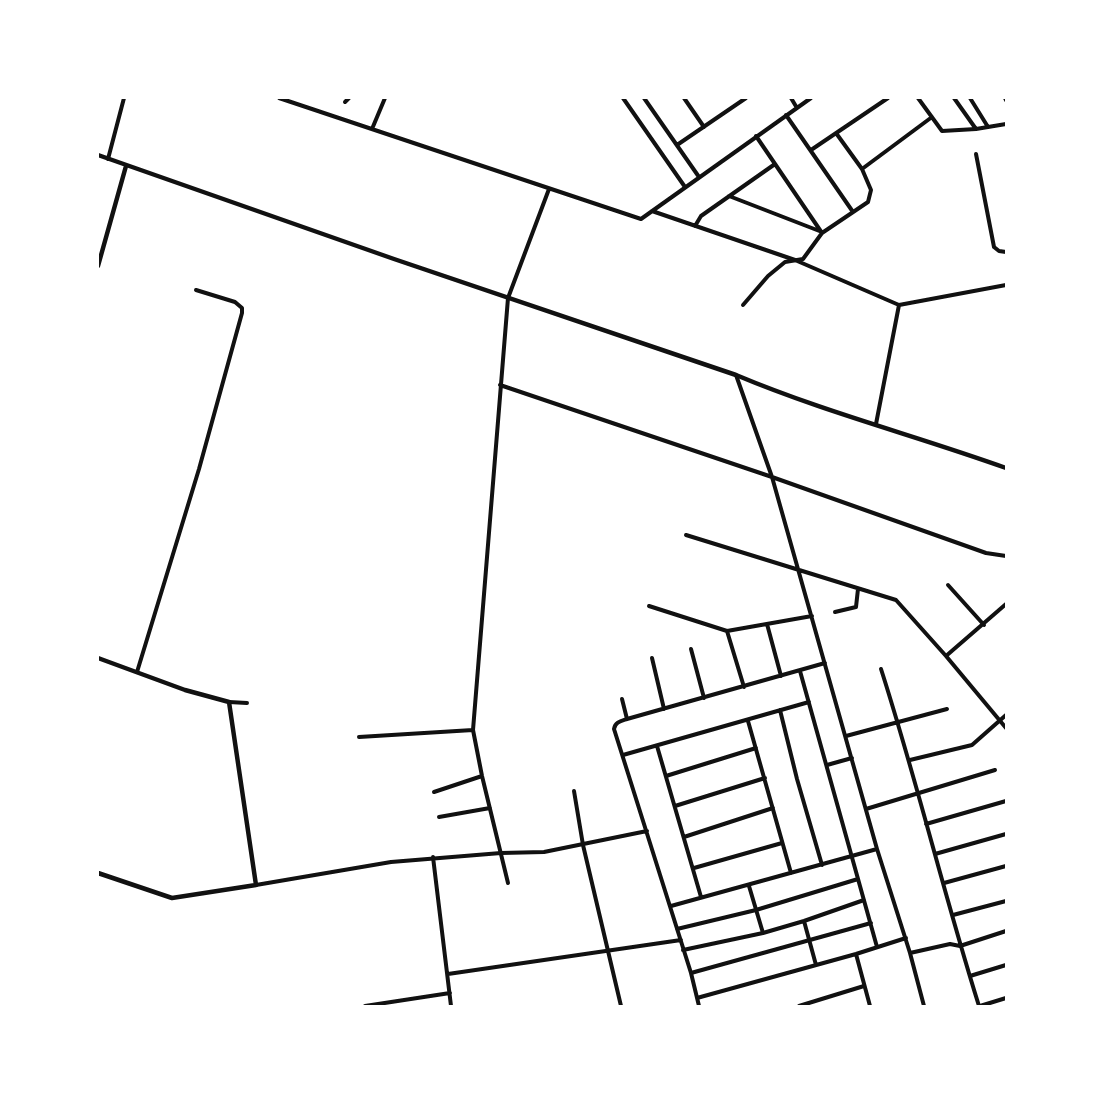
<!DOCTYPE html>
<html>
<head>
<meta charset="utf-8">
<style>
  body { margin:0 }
  #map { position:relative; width:1104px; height:1104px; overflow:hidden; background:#fff; font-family:Poppins,sans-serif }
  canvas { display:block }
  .frame { position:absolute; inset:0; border:99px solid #fff; pointer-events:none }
</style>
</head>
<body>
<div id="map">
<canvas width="1104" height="1104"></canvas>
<div class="frame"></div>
</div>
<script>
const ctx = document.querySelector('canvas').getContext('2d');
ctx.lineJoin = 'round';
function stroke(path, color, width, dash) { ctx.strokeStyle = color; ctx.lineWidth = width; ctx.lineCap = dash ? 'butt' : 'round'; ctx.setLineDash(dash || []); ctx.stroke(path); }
const minor = new Path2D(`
  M 279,98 L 641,219 L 811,98
  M 623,98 L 685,187
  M 644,98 L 699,177
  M 684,98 L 704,127
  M 791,98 L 797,108
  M 918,98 L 942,131 L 976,129 L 1006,124
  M 954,98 L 976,129
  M 970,98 L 988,127
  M 1005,98 L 1006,100
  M 345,102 L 349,98
  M 786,115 L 853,212
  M 372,129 L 385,98
  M 756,136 L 822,233
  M 677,145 L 746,98
  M 811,150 L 888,98
  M 976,154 L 994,247 L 999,251 L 1006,252
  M 108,159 L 124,98
  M 862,169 L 932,117
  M 729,196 L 822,232
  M 652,211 L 795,260 L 899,305 L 1006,285
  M 695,226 L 701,216 L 775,164
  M 743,305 L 768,276 L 785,262 L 803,259 L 822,233 L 868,202 L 871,190 L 862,169 L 836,133
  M 736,375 L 772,477 L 877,849 L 910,953 L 924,1006
  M 500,385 L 772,477 L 986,553 L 1006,556
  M 876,424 L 899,305
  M 686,535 L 896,600 L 946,656 L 1006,728
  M 948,585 L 984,625
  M 649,606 L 727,631 L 812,616
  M 835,612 L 856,607 L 858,589
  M 767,624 L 781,676
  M 727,631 L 744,687
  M 691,649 L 704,698
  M 946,656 L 1006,604
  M 652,658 L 664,709
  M 881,669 C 917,781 944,895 979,1006
  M 800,671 L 877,947
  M 137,672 L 199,469 L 242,313 L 242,308 L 235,302 L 196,290
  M 622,699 L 627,719
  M 229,702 L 247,703
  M 780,710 L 797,779 L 822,865
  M 748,721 L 791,873
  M 846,736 L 947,709
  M 359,737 L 473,730
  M 657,746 L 701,897
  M 623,755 L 809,702
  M 910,760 L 972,745 L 1006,715
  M 827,765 L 852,758
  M 666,776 L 756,748
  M 574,791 L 583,845 L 621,1006
  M 434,792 L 482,776
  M 675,806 L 765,778
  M 866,809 L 995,770
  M 439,817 L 490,808
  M 926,824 L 1006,801
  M 684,837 L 773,808
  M 935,854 L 1006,834
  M 433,857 L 451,1006
  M 694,868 L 782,843
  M 508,883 L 482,776 L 473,730 L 508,298 L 549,189
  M 944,883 L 1006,866
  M 256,885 L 391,862 L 501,853 L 544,852 L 647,831
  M 749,886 L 763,933
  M 671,906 L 877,849
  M 953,915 L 1006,901
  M 804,921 L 816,965
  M 677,929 L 756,910 L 858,879
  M 683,950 L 763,933 L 804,921 L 864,900
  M 910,953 L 950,944 L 960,946 L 1006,931
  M 856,954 L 870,1006
  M 691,973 L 871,923
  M 448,974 L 681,940
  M 970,976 L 1006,965
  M 697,998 L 856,954 L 906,938
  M 365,1006 L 450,993
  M 699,1006 L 691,973 L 614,729 C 615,722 621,721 627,719 L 825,663
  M 799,1006 L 864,986
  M 980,1006 L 1006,998`);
const tertiary = new Path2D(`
  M 98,155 L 394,259 L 736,375 C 824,412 917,436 1006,468
  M 98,266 L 126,166
  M 98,658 L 185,690 L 229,702 L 256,885 L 172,898 L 98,873`);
stroke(minor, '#111', 4);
stroke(tertiary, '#111', 4.5);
</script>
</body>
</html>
